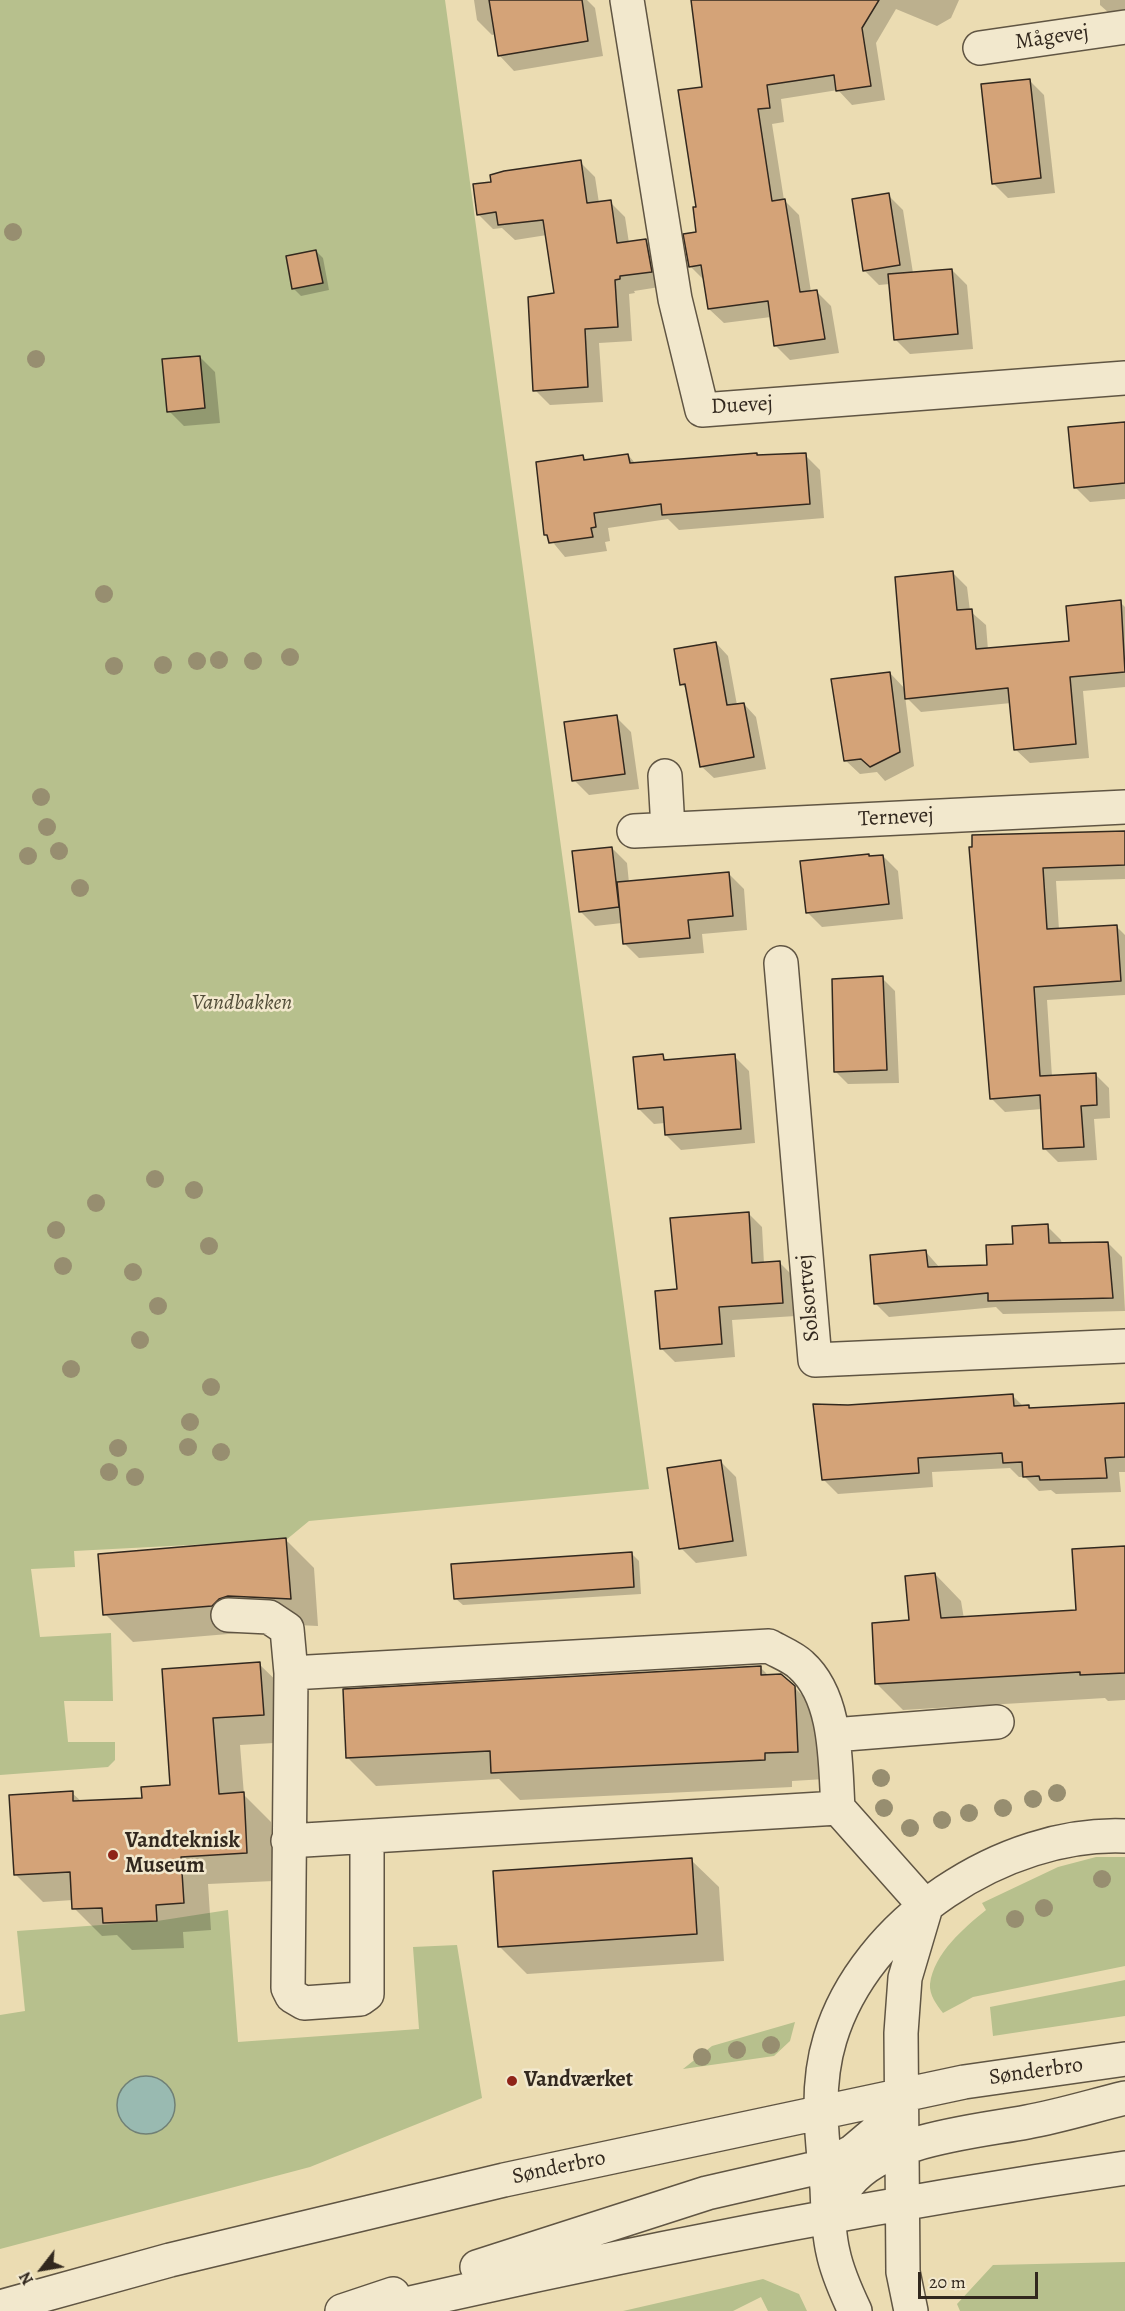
<!DOCTYPE html>
<html>
<head>
<meta charset="utf-8">
<style>
  body { margin:0 }
  #map { position:relative; width:1125px; height:2311px; overflow:hidden; background:#ebdcb2; font-family:Alegreya,serif }
  canvas { display:block }
  .north { position:absolute; left:12px; top:2239px; width:60px; height:60px; -webkit-text-stroke:4px #f2e8cd; paint-order:stroke; rotate:239deg; font-size:16px; font-weight:700; line-height:24px; text-align:center; color:#32281e }
  .north::after { content:''; display:block; margin:auto; width:21px; height:27px; background:#32281e; clip-path:polygon(50% 0,100% 100%,50% 72%,0 100%) }
  .scale { position:absolute; left:918px; top:2272px; width:120px; height:27px; box-sizing:border-box; border:3px solid #32281e; border-top:0; padding-left:8px; font-size:18px; line-height:21px; white-space:nowrap; color:#32281e; -webkit-text-stroke:4px #f2e8cd; paint-order:stroke }
</style>
</head>
<body>
<div id="map">
<canvas width="1125" height="2311"></canvas>
<div class="north">N</div>
<div class="scale">20 m</div>
</div>
<script>
const ctx = document.querySelector('canvas').getContext('2d');
ctx.lineJoin = 'round';
function fillPath(path, color) { ctx.fillStyle = color; ctx.fill(path, 'evenodd'); }
function stroke(path, color, width, dash) { ctx.strokeStyle = color; ctx.lineWidth = width; ctx.lineCap = dash ? 'butt' : 'round'; ctx.setLineDash(dash || []); ctx.stroke(path); }
function label(font, color, halo, rows, align = 'center') {
  ctx.font = font + ' Alegreya,serif'; ctx.lineWidth = 5; ctx.setLineDash([]); ctx.textBaseline = 'middle'; ctx.strokeStyle = halo; ctx.fillStyle = color; for (const [text, x, y, turn = 0] of rows) {
    ctx.save(); ctx.translate(x, y); ctx.rotate((+turn || 0) * Math.PI / 180); ctx.textAlign = isNaN(turn) ? turn : align; if (halo) ctx.strokeText(text, 0, 0); ctx.fillText(text, 0, 0); ctx.restore();
  }
}
const green = new Path2D(`
  M 0,0 L 445,0 L 649,1489 L 309,1521 L 286,1540 L 74,1551 L 75,1567 L 31,1569 L 40,1637 L 111,1633 L 113,1701 L 64,1701 L 68,1742 L 115,1742 L 115,1760 L 108,1767 L 0,1775 Z
  M 1096,1857 L 1125,1857 L 1125,1966 L 973,1997 L 943,2013 C 937,2005 929,1995 930,1984 C 934,1953 964,1928 986,1910 L 982,1903 L 1058,1867 Z
  M 228,1910 L 238,2042 L 419,2029 L 413,1947 L 457,1945 L 482,2098 L 310,2167 L 0,2249 L 0,2015 L 25,2011 L 17,1931 L 157,1921 Z
  M 1125,1980 L 1125,2016 L 993,2036 L 990,2007 Z
  M 795,2022 L 790,2041 L 774,2056 L 683,2069 L 712,2046 Z
  M 1125,2262 L 1125,2311 L 960,2311 L 957,2304 L 993,2265 Z
  M 763,2279 L 799,2294 L 807,2311 L 768,2311 L 761,2297 L 733,2311 L 623,2311 Z`);
const water = new Path2D(`
  M117 2105a29 29 0 1 1 58 0a29 29 0 1 1-58 0Z`);
const shadow = new Path2D(`
  M 474,0 L 587,0 L 595,8 L 603,56 L 514,71 L 500,56 L 496,34 L 492,35 L 477,20 Z
  M 698,0 L 959,0 L 951,18 L 937,26 L 896,9 L 876,43 L 885,100 L 852,105 L 838,90 L 781,99 L 784,122 L 772,124 L 784,200 L 799,215 L 811,292 L 817,292 L 831,306 L 839,353 L 790,360 L 775,345 L 771,317 L 724,323 L 709,309 L 705,281 L 690,266 L 698,233 L 704,88 Z
  M 1100,0 L 1125,0 L 1125,11 L 1108,12 L 1100,5 Z
  M 1029,80 L 1044,95 L 1055,193 L 1008,198 L 993,183 Z
  M 580,162 L 595,177 L 599,203 L 610,202 L 625,217 L 629,243 L 646,241 L 661,256 L 666,286 L 634,291 L 635,293 L 629,294 L 632,341 L 599,343 L 603,402 L 550,405 L 535,390 L 555,294 L 547,235 L 515,240 L 502,228 L 493,229 L 478,214 L 493,183 Z
  M 888,195 L 903,210 L 913,273 L 952,270 L 967,285 L 973,349 L 910,354 L 895,339 L 890,284 L 879,285 L 864,270 Z
  M 316,251 L 323,258 L 329,290 L 301,296 L 293,288 Z
  M 200,357 L 215,372 L 220,423 L 184,426 L 169,411 Z
  M 1125,423 L 1125,499 L 1090,502 L 1075,487 Z
  M 628,455 L 636,464 L 805,455 L 820,470 L 824,518 L 679,530 L 668,519 L 608,528 L 610,541 L 605,542 L 607,551 L 565,557 L 546,534 L 582,457 L 587,462 Z
  M 953,573 L 967,587 L 970,611 L 986,625 L 988,650 L 1070,642 L 1120,602 L 1125,607 L 1125,687 L 1083,691 L 1089,758 L 1030,763 L 1015,749 L 1011,703 L 921,712 L 905,696 L 914,766 L 885,781 L 877,772 L 860,774 L 845,760 L 832,680 L 890,673 L 906,690 Z
  M 716,643 L 728,656 L 737,705 L 744,704 L 756,717 L 766,769 L 714,778 L 701,766 L 688,691 L 682,684 Z
  M 616,717 L 631,732 L 639,789 L 589,795 L 574,780 Z
  M 1125,832 L 1125,879 L 1056,881 L 1059,930 L 1116,926 L 1125,935 L 1125,995 L 1047,1000 L 1052,1077 L 1095,1074 L 1109,1088 L 1110,1118 L 1094,1119 L 1097,1160 L 1058,1162 L 1044,1148 L 1042,1109 L 1005,1112 L 991,1098 L 971,848 Z
  M 612,848 L 627,863 L 629,883 L 729,874 L 744,889 L 747,930 L 702,934 L 704,953 L 639,958 L 624,943 L 622,923 L 595,926 L 580,911 Z
  M 883,856 L 898,871 L 903,919 L 822,927 L 807,912 Z
  M 882,978 L 895,991 L 899,1083 L 848,1084 L 835,1071 Z
  M 662,1056 L 667,1061 L 734,1056 L 749,1071 L 755,1143 L 681,1150 L 666,1135 L 665,1123 L 654,1124 L 639,1109 Z
  M 749,1214 L 762,1227 L 764,1264 L 779,1262 L 793,1276 L 796,1316 L 732,1320 L 735,1357 L 675,1362 L 661,1348 L 678,1291 Z
  M 1047,1226 L 1061,1240 L 1062,1244 L 1108,1243 L 1122,1257 L 1125,1311 L 1003,1314 L 996,1307 L 889,1317 L 875,1303 L 925,1251 L 940,1268 L 988,1266 Z
  M 1013,1396 L 1024,1407 L 1032,1410 L 1125,1404 L 1125,1472 L 1119,1472 L 1121,1492 L 1056,1494 L 1051,1490 L 1039,1491 L 1025,1477 L 1019,1477 L 1010,1468 L 932,1472 L 933,1487 L 838,1494 L 823,1479 L 848,1406 Z
  M 721,1462 L 736,1477 L 747,1556 L 696,1563 L 681,1548 Z
  M 286,1540 L 314,1568 L 318,1626 L 257,1623 L 247,1626 L 240,1633 L 133,1642 L 105,1614 Z
  M 1125,1547 L 1125,1700 L 1108,1701 L 1105,1698 L 903,1710 L 876,1683 L 935,1574 L 961,1601 L 964,1619 L 1078,1612 Z
  M 631,1553 L 639,1561 L 641,1594 L 463,1605 L 455,1598 Z
  M 259,1664 L 287,1691 L 291,1742 L 240,1745 L 244,1795 L 271,1822 L 274,1881 L 208,1884 L 211,1930 L 183,1932 L 184,1948 L 132,1950 L 117,1935 L 102,1936 L 74,1908 L 73,1900 L 43,1902 L 15,1874 L 72,1793 L 82,1802 L 144,1799 L 172,1787 L 163,1670 Z
  M 760,1667 L 769,1676 L 794,1687 L 822,1715 L 825,1779 L 792,1781 L 792,1787 L 520,1800 L 499,1779 L 376,1786 L 348,1758 Z
  M 691,1860 L 719,1887 L 724,1961 L 527,1974 L 499,1946 Z`);
const building = new Path2D(`
  M 489,0 L 582,0 L 588,41 L 498,56 Z
  M 691,0 L 879,0 L 862,28 L 871,86 L 836,91 L 834,75 L 767,85 L 770,108 L 758,109 L 772,201 L 785,199 L 800,292 L 817,290 L 825,339 L 774,346 L 768,301 L 708,309 L 701,265 L 689,267 L 683,234 L 696,232 L 693,207 L 696,207 L 678,90 L 702,87 Z
  M 1030,79 L 1041,178 L 992,184 L 981,84 Z
  M 581,160 L 587,203 L 611,200 L 617,243 L 646,239 L 652,272 L 620,276 L 620,279 L 615,280 L 618,327 L 585,329 L 588,387 L 533,391 L 528,297 L 554,293 L 543,220 L 498,225 L 496,212 L 477,215 L 473,184 L 491,182 L 490,175 L 504,171 Z
  M 889,193 L 900,265 L 863,271 L 852,199 Z
  M 316,250 L 323,283 L 292,289 L 286,256 Z
  M 952,269 L 958,334 L 894,340 L 888,274 Z
  M 200,356 L 205,408 L 167,412 L 162,359 Z
  M 1125,422 L 1125,483 L 1074,488 L 1068,427 Z
  M 757,453 L 757,455 L 806,453 L 810,504 L 662,515 L 661,504 L 594,513 L 596,527 L 591,528 L 593,537 L 549,543 L 547,535 L 544,535 L 536,462 L 583,455 L 584,460 L 628,454 L 630,463 Z
  M 953,571 L 957,610 L 972,609 L 976,649 L 1069,641 L 1066,606 L 1121,600 L 1125,672 L 1070,677 L 1076,744 L 1014,750 L 1008,688 L 905,699 L 895,577 Z
  M 716,642 L 727,705 L 744,703 L 754,757 L 700,767 L 685,684 L 680,685 L 674,649 Z
  M 890,672 L 900,752 L 870,767 L 861,759 L 844,761 L 831,679 Z
  M 617,715 L 625,774 L 572,781 L 564,722 Z
  M 1125,831 L 1125,865 L 1043,868 L 1047,929 L 1117,925 L 1121,981 L 1034,987 L 1040,1076 L 1096,1073 L 1097,1105 L 1081,1106 L 1084,1147 L 1043,1149 L 1040,1095 L 990,1099 L 969,847 L 972,847 L 972,835 Z
  M 612,847 L 619,907 L 579,912 L 572,851 Z
  M 869,854 L 869,856 L 883,855 L 889,904 L 806,913 L 800,861 Z
  M 729,872 L 733,916 L 688,920 L 690,938 L 623,944 L 617,882 Z
  M 883,976 L 887,1070 L 834,1072 L 832,979 Z
  M 663,1054 L 664,1060 L 735,1054 L 741,1129 L 665,1135 L 663,1107 L 638,1109 L 633,1057 Z
  M 749,1212 L 752,1263 L 780,1261 L 783,1303 L 719,1307 L 722,1344 L 660,1349 L 655,1291 L 677,1289 L 670,1218 Z
  M 1048,1224 L 1049,1243 L 1108,1242 L 1113,1298 L 988,1301 L 988,1293 L 874,1304 L 870,1255 L 926,1250 L 928,1267 L 987,1265 L 986,1245 L 1013,1244 L 1012,1226 Z
  M 1013,1394 L 1014,1406 L 1029,1405 L 1029,1408 L 1125,1403 L 1125,1457 L 1105,1458 L 1107,1478 L 1040,1480 L 1039,1476 L 1023,1477 L 1022,1462 L 1003,1463 L 1002,1453 L 918,1458 L 919,1473 L 822,1480 L 813,1404 L 848,1405 Z
  M 721,1460 L 733,1541 L 679,1549 L 667,1468 Z
  M 286,1538 L 291,1599 L 228,1596 L 219,1599 L 212,1606 L 103,1615 L 98,1554 Z
  M 1125,1546 L 1125,1673 L 1080,1675 L 1080,1672 L 875,1684 L 872,1623 L 909,1620 L 905,1576 L 935,1573 L 941,1618 L 1076,1610 L 1072,1549 Z
  M 632,1552 L 634,1587 L 454,1599 L 451,1564 Z
  M 260,1662 L 264,1715 L 213,1718 L 219,1794 L 244,1792 L 247,1853 L 181,1857 L 184,1903 L 156,1905 L 157,1921 L 103,1923 L 102,1908 L 72,1909 L 70,1872 L 14,1875 L 9,1795 L 73,1791 L 73,1801 L 142,1798 L 141,1787 L 170,1785 L 162,1669 Z
  M 761,1666 L 761,1675 L 781,1674 L 795,1686 L 798,1752 L 765,1753 L 765,1760 L 491,1773 L 490,1751 L 346,1758 L 343,1689 Z
  M 692,1858 L 697,1934 L 498,1947 L 493,1871 Z`);
const minor = new Path2D(`
  M 627,0 L 675,299 L 702,410 L 1125,378
  M 980,48 L 1125,27
  M 665,776 L 668,829
  M 634,831 L 1125,807
  M 781,963 L 815,1360 L 1125,1346
  M 228,1615 L 269,1617 L 287,1629 L 291,1673
  M 833,1735 L 997,1722
  M 367,1839 L 367,1994 L 360,1999 L 304,2003 L 292,1996 L 288,1988 L 291,1673 L 769,1646 C 779,1652 793,1657 801,1665 C 838,1698 835,1764 838,1808
  M 288,1841 L 838,1808 L 926,1907
  M 829,2215 C 835,2205 840,2193 848,2184 C 883,2139 974,2132 1027,2122 C 1060,2116 1092,2106 1125,2098
  M 477,2267 L 707,2193 L 825,2166 L 852,2152 L 878,2130 L 902,2096
  M 0,2307 L 170,2260 L 504,2180 L 964,2082 L 1125,2059
  M 342,2311 L 393,2294
  M 375,2311 C 625,2253 871,2205 1125,2168
  M 855,2311 C 846,2292 837,2272 833,2252 C 828,2231 828,2209 827,2188 C 822,2138 815,2088 830,2039 C 865,1922 1004,1831 1125,1836
  M 911,2311 L 903,2272 L 901,2033 L 905,1978 L 926,1907`);
const trees = [
  [13,232],
  [36,359],
  [104,594],
  [290,657],
  [219,660],
  [197,661],
  [253,661],
  [163,665],
  [114,666],
  [41,797],
  [47,827],
  [59,851],
  [28,856],
  [80,888],
  [155,1179],
  [194,1190],
  [96,1203],
  [56,1230],
  [209,1246],
  [63,1266],
  [133,1272],
  [158,1306],
  [140,1340],
  [71,1369],
  [211,1387],
  [190,1422],
  [188,1447],
  [118,1448],
  [221,1452],
  [109,1472],
  [135,1477],
  [881,1778],
  [1057,1793],
  [1033,1799],
  [884,1808],
  [1003,1808],
  [969,1813],
  [942,1820],
  [910,1828],
  [1102,1879],
  [1044,1908],
  [1015,1919],
  [771,2045],
  [737,2050],
  [702,2057]
];
const markers = [
  [113,1855,6,"#8f2418"],
  [512,2081,6,"#8f2418"]
];
const streetNames = [
  ["Mågevej",1052,38,-8],
  ["Duevej",742,406,-3],
  ["Ternevej",896,818,-3],
  ["Solsortvej",809,1298,-95],
  ["Sønderbro",1036,2072,-8],
  ["Sønderbro",559,2168,-12]
];
const parkNames = [
  ["Vandbakken",242,1004]
];
const poiNames = [
  ["Vandteknisk",125,1842],
  ["Museum",125,1867],
  ["Vandværket",524,2081]
];
fillPath(green, '#b7c08d');
fillPath(water, '#99bab1');
stroke(water, '#708076', 1.5);
fillPath(shadow, '#0003');
fillPath(building, '#d4a378');
stroke(building, '#32281e', 1.5);
stroke(minor, '#605543', 36);
stroke(minor, '#f2e8cd', 33);
ctx.fillStyle = '#978e70';
for (const [x, y] of trees) { ctx.beginPath(); ctx.arc(x, y, 9, 0, 2 * Math.PI); ctx.fill(); }
for (const [x, y, r, color] of markers) { const dot = new Path2D(); dot.arc(x, y, r, 0, 2 * Math.PI); ctx.fillStyle = color; ctx.fill(dot); stroke(dot, '#f2e8cd', 2); }
label('22px', '#32281e', '#f2e8cd', streetNames);
label('italic 22px', '#534e3a', '#f2e8cd', parkNames);
label('bold 22px', '#32281e', '#f2e8cd', poiNames, 'left');
</script>
</body>
</html>
